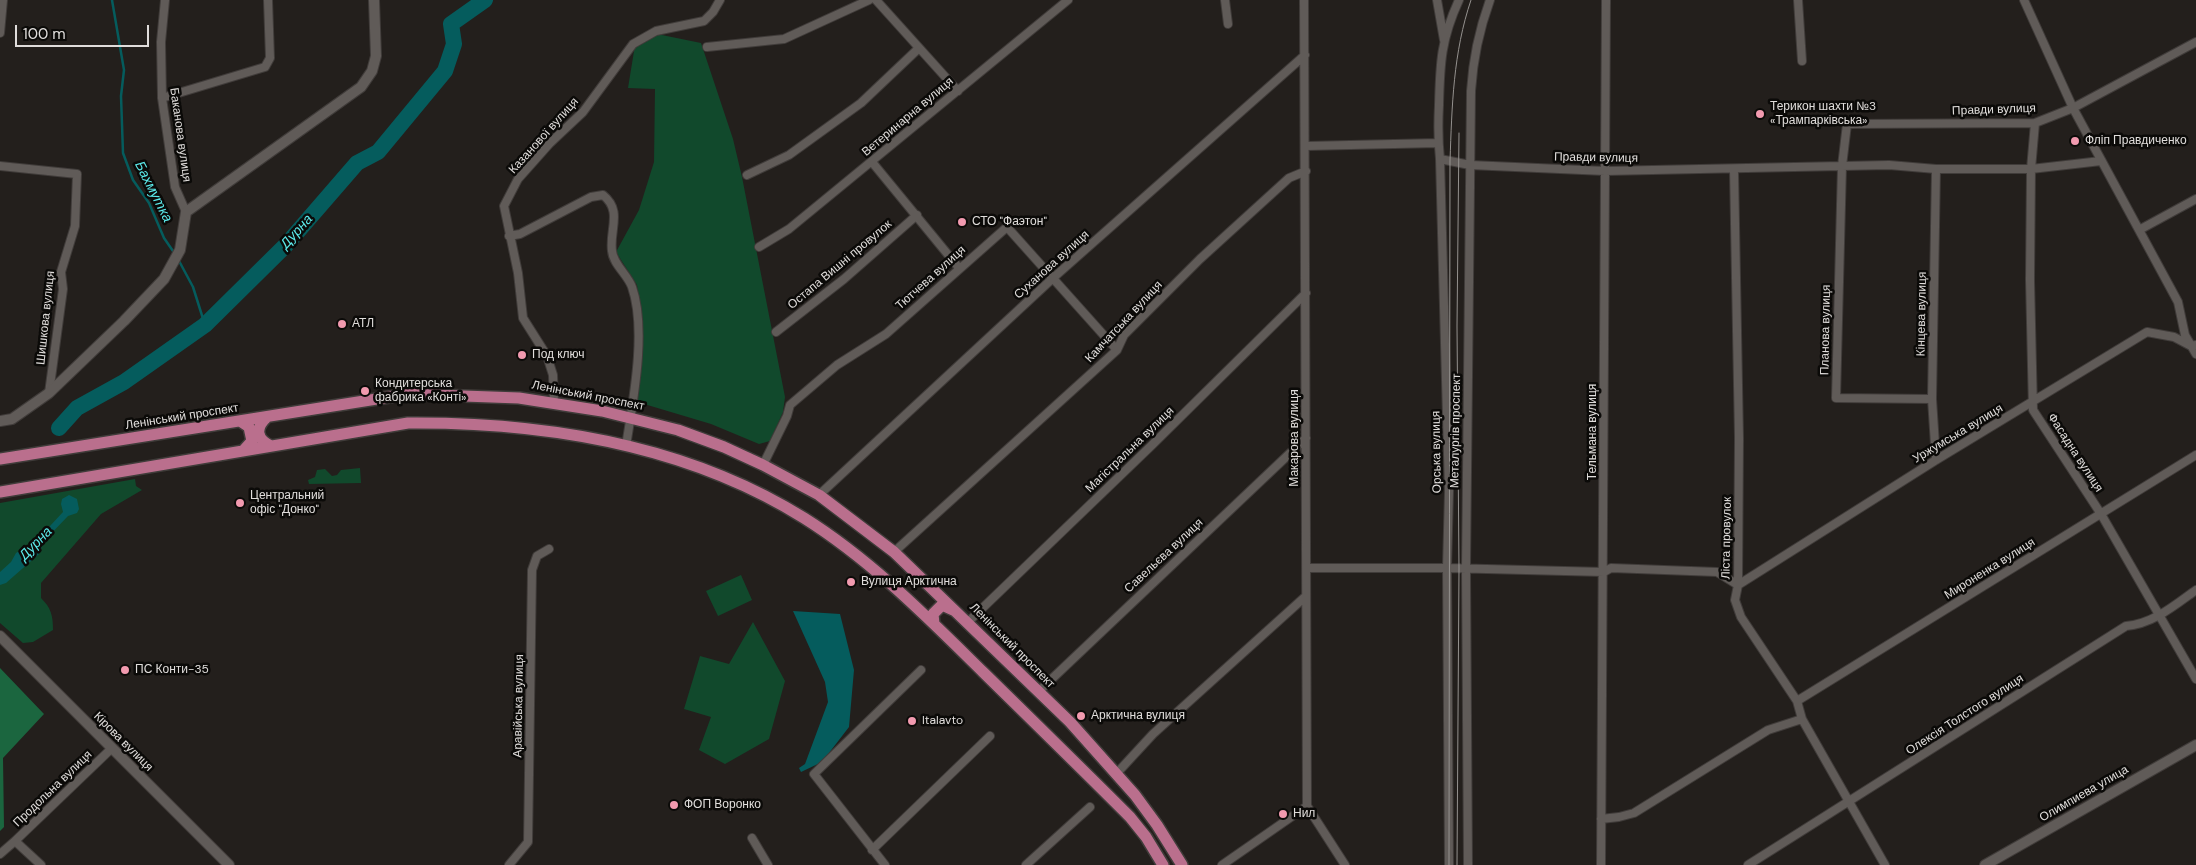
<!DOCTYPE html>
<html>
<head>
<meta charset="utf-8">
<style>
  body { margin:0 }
  #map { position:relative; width:2196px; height:865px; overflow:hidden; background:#231f1c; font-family:"DM Sans",sans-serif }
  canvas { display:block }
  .scale { position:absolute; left:15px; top:25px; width:134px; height:22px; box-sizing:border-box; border:2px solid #e0dddb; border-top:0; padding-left:6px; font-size:15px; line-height:18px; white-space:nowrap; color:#e0dddb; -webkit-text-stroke:4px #0b0a08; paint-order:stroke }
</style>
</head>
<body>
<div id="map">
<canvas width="2196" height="865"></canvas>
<div class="scale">100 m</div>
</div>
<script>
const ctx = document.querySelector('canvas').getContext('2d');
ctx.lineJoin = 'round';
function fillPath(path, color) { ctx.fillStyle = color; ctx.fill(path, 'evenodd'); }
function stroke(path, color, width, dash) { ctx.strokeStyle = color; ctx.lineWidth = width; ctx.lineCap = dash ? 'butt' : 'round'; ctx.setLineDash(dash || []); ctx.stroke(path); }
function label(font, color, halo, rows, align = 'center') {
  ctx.font = font + ' "DM Sans",sans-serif'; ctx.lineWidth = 5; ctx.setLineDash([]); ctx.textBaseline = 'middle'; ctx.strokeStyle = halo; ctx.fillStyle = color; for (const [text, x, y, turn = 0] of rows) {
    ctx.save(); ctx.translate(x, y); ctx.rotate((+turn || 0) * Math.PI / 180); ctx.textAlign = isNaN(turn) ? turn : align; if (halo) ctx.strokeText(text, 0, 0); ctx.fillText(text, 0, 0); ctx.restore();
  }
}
const green = new Path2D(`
  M 657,34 L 701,43 L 733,139 L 742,177 L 785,397 L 783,412 L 770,441 L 759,444 L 711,424 L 634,401 L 642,329 L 637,285 L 616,252 L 639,210 L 654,162 L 655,89 L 628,88 L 635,45 Z
  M 360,468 L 361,483 L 309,484 L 308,480 L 315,477 L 317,470 L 325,469 L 332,476 L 337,475 L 341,470 Z
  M 135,479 L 136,486 L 142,490 L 101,514 L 41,583 L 41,598 C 51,608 53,615 53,630 L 33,642 L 23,643 L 0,623 L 0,503 Z
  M 741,575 L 752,600 L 718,616 L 706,591 Z
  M 753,622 L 785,681 L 769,739 L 725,764 L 699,750 L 711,717 L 684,709 L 700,656 L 729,664 Z`);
const forest = new Path2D(`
  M 0,668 L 44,714 L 3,758 L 4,827 L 0,831 Z`);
const water = new Path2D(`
  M 69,495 L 77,499 L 79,509 L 77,513 L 68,516 L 44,541 L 39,554 L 6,583 L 0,585 L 0,572 L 11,562 L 16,553 L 37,540 L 63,512 L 61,504 L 62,499 Z
  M 793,611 L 840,614 L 854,670 L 849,727 L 822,762 L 801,772 L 799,768 L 805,764 L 828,702 L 825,682 Z`);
const stream = new Path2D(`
  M 112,0 L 124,70 L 121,96 L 123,153 L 133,180 L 149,203 L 164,238 L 175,254
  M 178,259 L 193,287 L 205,325`);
const river = new Path2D(`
  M 59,428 L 77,408 L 124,382 L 205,325 L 286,245 L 357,163 L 378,152 L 445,71 L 454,44 L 451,24 L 485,0`);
const street = new Path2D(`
  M 165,0 L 161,42 L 162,98 L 175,187 L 186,212
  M 876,0 L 958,91
  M 1225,0 L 1228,24
  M 1304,0 L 1307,806 L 1345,865
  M 1437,0 L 1444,40
  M 1798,0 L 1802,61
  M 2024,0 L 2073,108 L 2178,302 L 2185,335 L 2196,354
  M 0,33 L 3,0
  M 707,47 L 784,39 L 869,0
  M 162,98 L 265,67 L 270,58 L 268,0
  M 2035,123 L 2031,169 L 2030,280 L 2033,410 L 2101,514 L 2196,679
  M 1306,146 L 1438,143
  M 1440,159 L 1470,165 L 1605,171 L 1889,165 L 1936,169 L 2031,169 L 2101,161
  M 872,162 L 959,268
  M 0,166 L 77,174 L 75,226 L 61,272 L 63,289 L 49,393
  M 1734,170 L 1739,438 L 1738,585 L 1735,600 L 1741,617 L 1797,701 L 1802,719 L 1885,865
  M 747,175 L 789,155 L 861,103 L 919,48
  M 2139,230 L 2196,199
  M 509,236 L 520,234 L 591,197 L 603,195 C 623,211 609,230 612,251 C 613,264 628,275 632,287 C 647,330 633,401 626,446
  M 759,247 L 789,229 L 1068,0
  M 776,332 L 844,279 L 917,215
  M 1932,399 L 1836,398 L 1842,166 L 1847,124 L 2035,123 L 2073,108 L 2196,42
  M 554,403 L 553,375 L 547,356 L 523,318 L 518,273 L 504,206 L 518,179 L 550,143 L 583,112 L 633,44 L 656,31 L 704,21 L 713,12 L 720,0
  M 1936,460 L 1932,399 L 1936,169
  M 763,465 L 787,416 L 790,405 L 837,365 L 886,334 L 1007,227 L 1117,350
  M 819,495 L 1053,278 L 1305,55
  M 894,552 L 1117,350 L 1124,335 L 1200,259 L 1289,178 L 1306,171
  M 1307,568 L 1447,568 L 1604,572 L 1611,568 L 1717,572 L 1738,585 L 1936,460 L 2147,332 L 2174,337 L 2191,346 L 2196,345
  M 968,622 L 1152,445 L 1306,293
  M 1038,692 L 1306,438
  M 1797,701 L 2196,455
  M 1117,773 L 1153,734 L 1306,596
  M 1601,819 L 1619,817 L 1634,813 L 1768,730 L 1802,719
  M 752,838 L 768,865
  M 872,850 L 990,736
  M 0,854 L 15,841
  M 41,865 L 15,841 L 111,749
  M 509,865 L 528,842 L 532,570 L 537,556 L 549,549
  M 885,865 L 814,774 L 921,670
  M 1026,865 L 1090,807
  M 1222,865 L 1307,806
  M 1449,865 L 1447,568 L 1449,491 L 1440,159 C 1438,141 1438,124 1439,105 C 1440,63 1441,39 1459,0
  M 1468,865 L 1466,569 L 1471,91 C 1473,59 1479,30 1490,0
  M 1601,865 L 1606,0
  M 1748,865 L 2126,626 C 2153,624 2175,605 2196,590`);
const secondary = new Path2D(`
  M 0,421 L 12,419 L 49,393 L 124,321 L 164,279 L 180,250 L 186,212 L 361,87 L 372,71 L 376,56 L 374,0
  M 0,636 L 229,865
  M 1985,865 L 2196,745`);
const primary = new Path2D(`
  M 267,417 C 255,428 256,439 271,446
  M 240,421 L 249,427 L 252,441 L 243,451
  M 0,459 L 408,394 L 519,398 L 602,411 L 678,430 L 724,447 L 763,465 L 819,495 L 894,552 L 1070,722 L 1135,795 L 1157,825 L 1182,865
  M 0,492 L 408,423 C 544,422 687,445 804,518 C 871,560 927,617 983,672 C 1032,720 1081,768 1130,817 L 1146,837 L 1163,865
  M 934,624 L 933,614 L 942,605 L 953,610`);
const tram = new Path2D(`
  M 1449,865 L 1450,161 C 1452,106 1453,53 1471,0
  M 1457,865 L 1459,569 L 1457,326 L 1459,133`);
const markers = [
  [1760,114,5,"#f29aaf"],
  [2075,141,5,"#f29aaf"],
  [962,222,5,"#f29aaf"],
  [342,324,5,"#f29aaf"],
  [522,355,5,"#f29aaf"],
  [365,391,5,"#f29aaf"],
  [240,503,5,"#f29aaf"],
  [851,582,5,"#f29aaf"],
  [125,670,5,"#f29aaf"],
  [1081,716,5,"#f29aaf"],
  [912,721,5,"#f29aaf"],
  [674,805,5,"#f29aaf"],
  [1283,814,5,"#f29aaf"]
];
const poiNames = [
  ["Терикон шахти №3",1770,107],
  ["«Трампарківська»",1770,121],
  ["Фліп Правдиченко",2085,141],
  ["СТО \"Фаэтон\"",972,222],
  ["АТЛ",352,324],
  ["Под ключ",532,355],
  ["Кондитерська",375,384],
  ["фабрика «Конті»",375,398],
  ["Центральний",250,496],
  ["офіс \"Донко\"",250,510],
  ["Вулиця Арктична",861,582],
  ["ПС Конти-35",135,670],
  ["Арктична вулиця",1091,716],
  ["Italavto",922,721],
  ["ФОП Воронко",684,805],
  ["Нил",1293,814]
];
const streetNames = [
  ["Правди вулиця",1994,110,-2],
  ["Ветеринарна вулиця",908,117,-40],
  ["Баканова вулиця",180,135,82],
  ["Казанової вулиця",544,136,-48],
  ["Правди вулиця",1596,158,1],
  ["Остапа Вишні провулок",840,265,-40],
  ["Суханова вулиця",1052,265,-42],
  ["Тютчева вулиця",931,278,-42],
  ["Кінцева вулиця",1922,314,-89],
  ["Шишкова вулиця",46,318,-84],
  ["Камчатська вулиця",1124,322,-47],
  ["Планова вулиця",1826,330,-89],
  ["Ленінський проспект",588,396,11],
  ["Ленінський проспект",182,417,-9],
  ["Металургів проспект",1456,431,-89],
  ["Тельмана вулиця",1593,432,-90],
  ["Уржумська вулиця",1958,434,-31],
  ["Макарова вулиця",1295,438,-90],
  ["Магістральна вулиця",1130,450,-44],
  ["Орська вулиця",1437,452,-91],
  ["Фасадна вулиця",2075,453,57],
  ["Ліста провулок",1727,538,-89],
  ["Савельєва вулиця",1164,556,-43],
  ["Мироненка вулиця",1990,569,-32],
  ["Ленінський проспект",1012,646,45],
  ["Аравійська вулиця",519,706,-89],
  ["Олексія Толстого вулиця",1965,715,-33],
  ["Кірова вулиця",123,742,45],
  ["Продольна вулиця",53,789,-44],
  ["Олимпиева улица",2084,794,-30]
];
const waterNames = [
  ["Бахмутка",153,192,63],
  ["Дурна",297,232,-48],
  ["Дурна",36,544,-46]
];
fillPath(green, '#11492c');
fillPath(forest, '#1b663f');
fillPath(water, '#055c5d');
stroke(stream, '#055c5d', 2.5);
stroke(river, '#055c5d', 16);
stroke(street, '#403c3a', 10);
stroke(secondary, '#403c3a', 12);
stroke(primary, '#403c3a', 14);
stroke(street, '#605b58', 8);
stroke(secondary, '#605b58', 10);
stroke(primary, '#ba6f8d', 11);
stroke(tram, '#95928f', 1);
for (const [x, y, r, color] of markers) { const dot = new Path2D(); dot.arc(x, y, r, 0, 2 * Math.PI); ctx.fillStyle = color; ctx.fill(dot); stroke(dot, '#0b0a08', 2); }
label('12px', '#e0dddb', '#0b0a08', poiNames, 'left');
label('12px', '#e0dddb', '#0b0a08', streetNames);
label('italic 14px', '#5ce9ea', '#0b0a08', waterNames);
</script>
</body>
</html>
